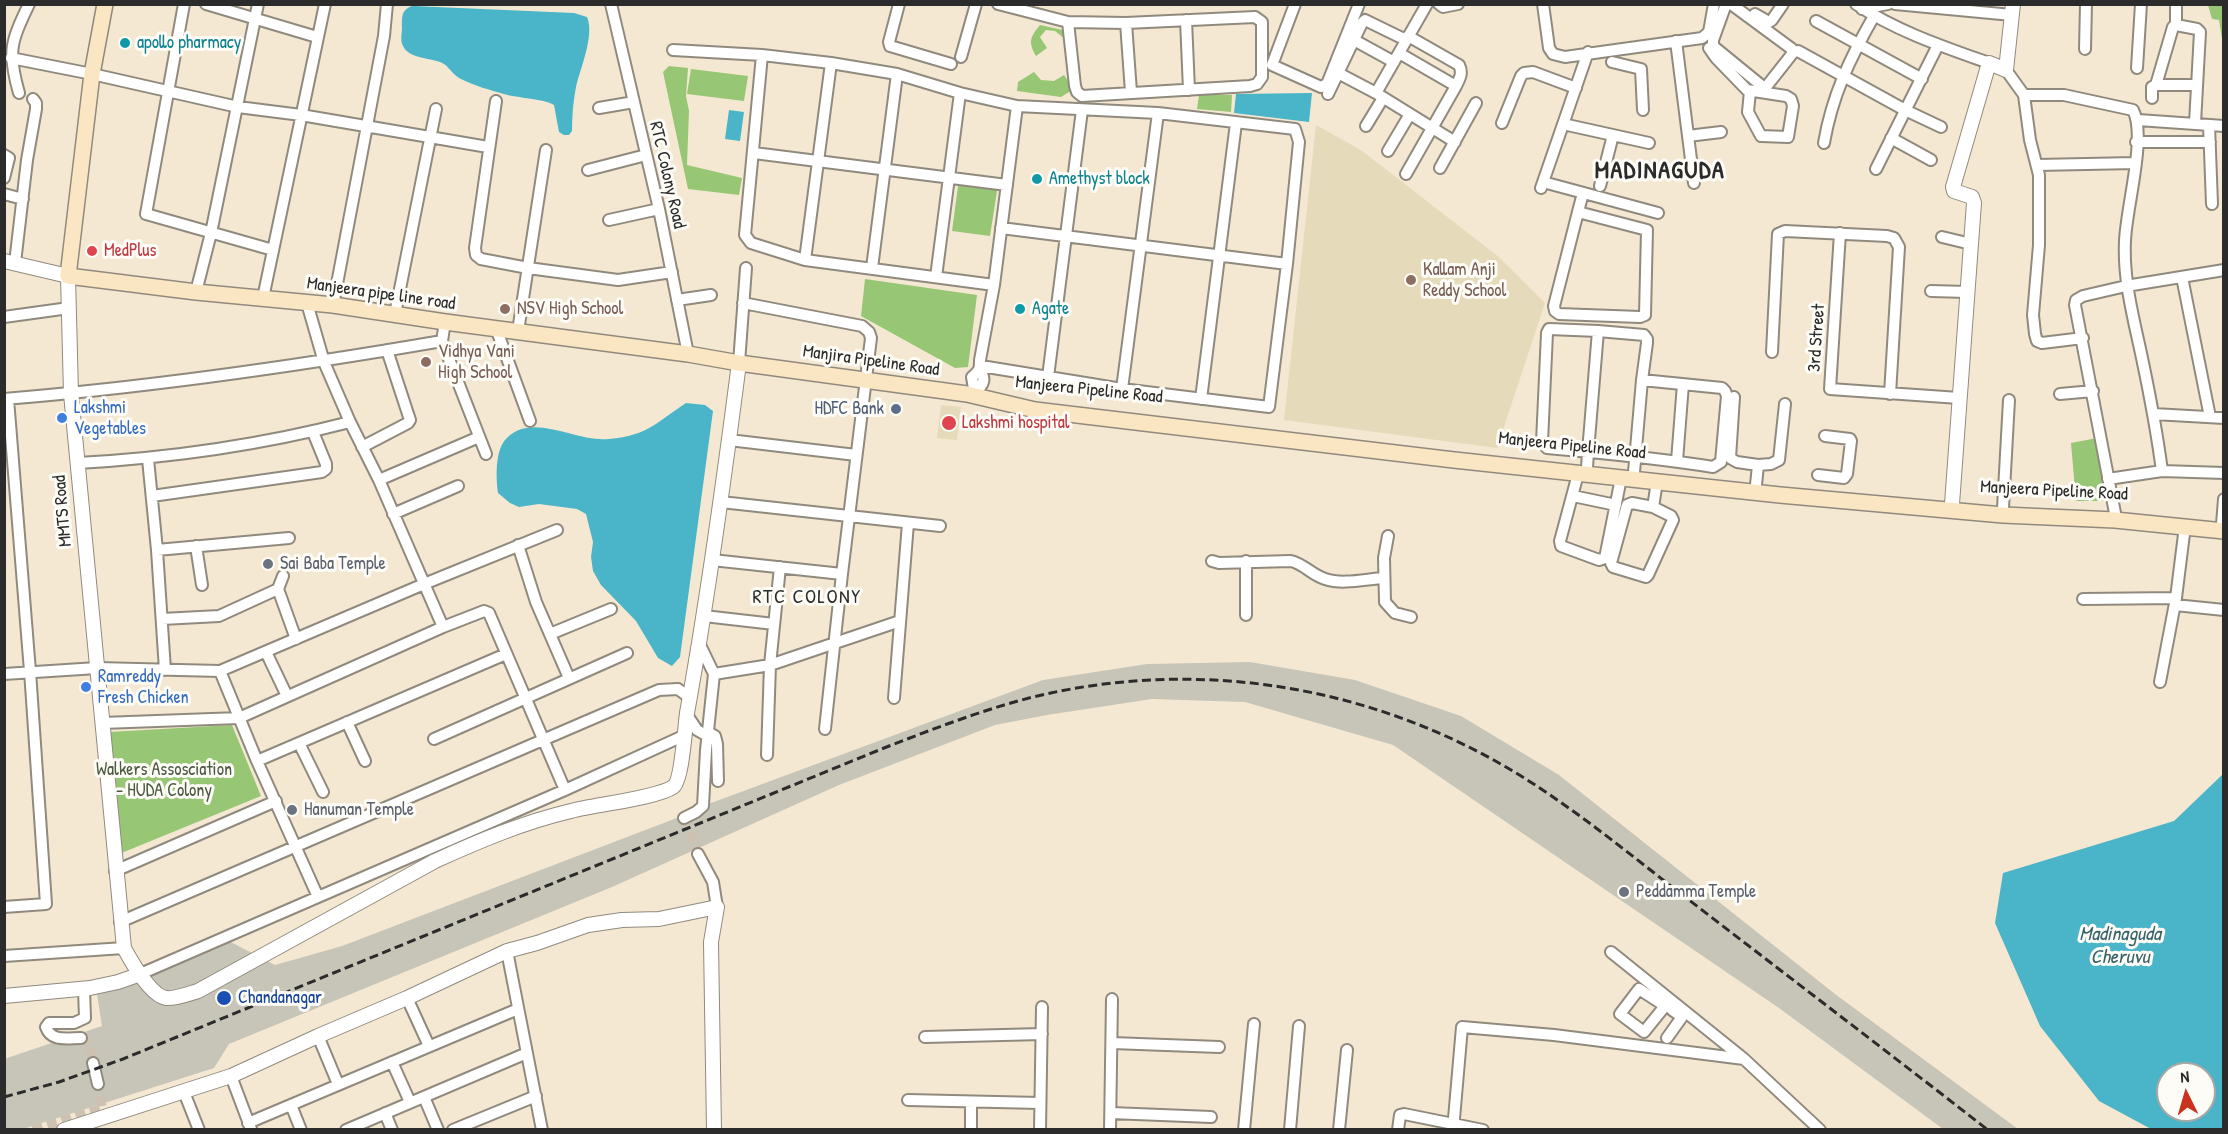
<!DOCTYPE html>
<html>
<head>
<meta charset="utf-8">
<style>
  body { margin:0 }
  #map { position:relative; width:2228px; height:1134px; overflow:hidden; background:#f5e8d2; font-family:"Patrick Hand",sans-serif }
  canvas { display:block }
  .frame { position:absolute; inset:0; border:6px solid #2b2b2b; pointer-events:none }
  .north { position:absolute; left:2156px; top:1062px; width:60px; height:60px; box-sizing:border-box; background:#fdfcf7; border:2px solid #a9a8a5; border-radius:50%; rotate:355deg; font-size:16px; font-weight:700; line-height:24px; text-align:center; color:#2b2b2b }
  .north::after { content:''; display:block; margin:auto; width:21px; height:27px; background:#c8321e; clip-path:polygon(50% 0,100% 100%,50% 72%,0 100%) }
</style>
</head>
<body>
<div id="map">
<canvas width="2228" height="1134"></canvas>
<div class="frame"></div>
<div class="north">N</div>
</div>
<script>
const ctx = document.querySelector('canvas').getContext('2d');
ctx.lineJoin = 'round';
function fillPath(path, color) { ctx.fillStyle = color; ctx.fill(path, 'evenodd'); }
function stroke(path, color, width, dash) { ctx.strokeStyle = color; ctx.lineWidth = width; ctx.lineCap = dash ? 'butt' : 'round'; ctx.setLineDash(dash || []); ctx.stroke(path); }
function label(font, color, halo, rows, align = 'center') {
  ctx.font = font + ' "Patrick Hand",sans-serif'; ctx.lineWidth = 6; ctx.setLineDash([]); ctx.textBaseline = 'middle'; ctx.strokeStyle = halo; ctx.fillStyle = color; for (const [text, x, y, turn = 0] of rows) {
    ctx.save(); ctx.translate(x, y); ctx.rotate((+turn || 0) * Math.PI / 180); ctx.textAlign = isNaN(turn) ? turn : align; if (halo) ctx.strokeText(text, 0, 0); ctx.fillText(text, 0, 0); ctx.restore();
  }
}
const built = new Path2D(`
  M 1316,125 L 1361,150 L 1499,257 L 1545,303 L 1497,448 L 1284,420 Z
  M 941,405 L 961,407 L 957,440 L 937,438 Z`);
const industrial = new Path2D(`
  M 1250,662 L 1355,680 L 1461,716 L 1559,775 L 1835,994 L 2018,1129 L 1943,1129 L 1779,1008 L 1393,745 L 1245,702 L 1152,699 L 1047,715 L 995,725 L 839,785 L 612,887 L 229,1044 L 214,1068 L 23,1129 L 5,1129 L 4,1059 L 102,1026 L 96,988 L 223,938 L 275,965 L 342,946 L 695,811 L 703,806 L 1043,680 L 1147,664 Z`);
const green = new Path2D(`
  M 2208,5 L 2223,5 L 2223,45 L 2219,20 L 2212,19 Z
  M 1040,25 L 1072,32 L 1065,39 L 1055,31 L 1046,30 L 1040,37 L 1047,48 L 1036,56 C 1028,42 1030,37 1040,25 Z
  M 669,66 L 688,68 L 686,96 L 689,111 L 687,165 L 742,178 L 739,195 L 688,189 L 663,72 Z
  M 691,69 L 748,76 L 744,101 L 687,94 Z
  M 1034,72 L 1041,80 L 1054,81 L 1064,75 L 1074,89 L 1061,97 L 1017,91 L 1018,82 Z
  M 1199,95 L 1232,95 L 1231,112 L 1197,109 Z
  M 959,179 L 998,185 L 990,236 L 952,231 Z
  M 865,279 L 977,295 L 968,367 L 955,368 L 861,316 Z
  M 2097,438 L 2107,501 L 2076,501 L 2071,443 Z
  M 232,725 L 261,796 L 119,854 L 109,732 Z`);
const water = new Path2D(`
  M 413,6 L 574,13 L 587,17 C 595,35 580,69 576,87 C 573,102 572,117 572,131 L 569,135 L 564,135 L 559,132 L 554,105 C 545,99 517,98 504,94 C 490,90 475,86 461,79 C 452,75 449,65 440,62 C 429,58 408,58 403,46 C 400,41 402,33 402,28 C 402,17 401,9 413,6 Z
  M 1312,93 L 1309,122 L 1234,113 L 1236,94 Z
  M 729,110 L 744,112 L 740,141 L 725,139 Z
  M 686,403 L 705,405 L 713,411 L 680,657 L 672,666 L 658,658 L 636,621 L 601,585 L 593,571 L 591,557 L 593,542 L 586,514 L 577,509 L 539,504 L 519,507 L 510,503 L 498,493 C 496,478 495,452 505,440 C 531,410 576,443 609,439 C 649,435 655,423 686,403 Z
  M 2223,774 L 2223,1129 L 2151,1129 L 2099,1101 L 2040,1026 L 1995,923 L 2003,873 L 2174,821 ZM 2168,1074 L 2204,1074 L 2204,1110 L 2168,1110 Z`);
const minorTunnel = new Path2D(`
  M 684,818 L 698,854
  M 81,1038 L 89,1043 L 93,1063
  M 33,1130 L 102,1109 L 98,1084`);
const minor = new Path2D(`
  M 184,4 L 146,214 L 273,250
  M 206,4 L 317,37
  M 611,4 L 659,209 L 688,354
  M 899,4 L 889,42 L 890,46 L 951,64
  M 998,4 L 1068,22 L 1126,23 L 1255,17 L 1262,22 L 1262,77 L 1257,84 L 1250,86 L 1082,96 L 1077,92 L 1075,86 L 1068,22
  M 1295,4 L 1272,65 L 1321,87 L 1327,84 L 1359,4
  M 1427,4 L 1376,93 L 1455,142
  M 1439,4 L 1443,7 L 1458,4
  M 1543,4 L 1549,48 L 1553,54 L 1565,57 L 1702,38 L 1709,32 L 1714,4
  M 1726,4 L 1713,40 L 1713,46 L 1762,86 L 1766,87 L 1792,54 L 1792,49 L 1731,4
  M 1856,4 C 1896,31 1944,47 1989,63
  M 1895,4 L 2012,15
  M 1862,9 L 1888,4
  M 1755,14 L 1769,22 L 1772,20 L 1783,4
  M 1186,20 L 1189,90
  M 1816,21 L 1922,79
  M 1126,23 L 1131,92
  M 2176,25 L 2197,29 L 2200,32 L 2195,123
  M 1408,36 L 1459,65 C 1463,73 1460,78 1456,86
  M 1354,40 L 1394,62
  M 1676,41 L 1694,183
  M 1709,48 L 1716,58 L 1747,90 L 1786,96 L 1791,99 L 1793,106 L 1788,137 L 1761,136 L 1748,112 L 1750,91
  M 2085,49 L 2086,4
  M 673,50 L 762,55 L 831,63 L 897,74 L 960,93 L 1017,106 L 1158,113 L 1295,129 L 1299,142 L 1287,264 L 1269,407 L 1122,389 L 981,366
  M 1798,51 L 1905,110 L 1941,127
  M 1399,53 L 1456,86 L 1406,174
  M 762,55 L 745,235 L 751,243 L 805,260 L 994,285
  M 961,57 L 976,4
  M 11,58 L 92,74 L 238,107 L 301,115 L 488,147
  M 1612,62 L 1641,69 L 1643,110
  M 2137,68 L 2141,4
  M 2006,70 L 2024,95 L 2030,140 L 2039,175 L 2039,245 L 2033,315 L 2035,334 L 2037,341 L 2042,343 L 2083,338
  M 1338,73 L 1376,93
  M 2156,85 L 2197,85
  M 19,93 C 7,51 11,42 29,4
  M 1328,94 L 1362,23 L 1365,20 L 1406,40
  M 2024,95 L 2064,95 L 2133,110 C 2147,137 2126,208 2125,241 C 2123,281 2134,320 2142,358 C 2150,396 2157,433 2162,471
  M 2152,98 L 2152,87 L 2156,85 L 2173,27 L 2176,25 L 2176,4
  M 496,101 L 475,248 L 476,255 L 481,259 L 528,268 L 618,280 L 672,272
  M 599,108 L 634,102
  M 2138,120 L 2224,126
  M 1502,123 L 1521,76 L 1524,73 L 1533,72 L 1576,88
  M 1563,124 L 1649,143
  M 2209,125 L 2212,204
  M 1366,126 L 1383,98
  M 1688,136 L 1721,132
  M 1891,138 L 1931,160
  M 2136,142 L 2210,142
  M 1824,143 C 1832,96 1850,58 1874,16
  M 1388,151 L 1410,114
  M 754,153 L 1007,185
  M 4,155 L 9,158 L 4,178
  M 2037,165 L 2135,163
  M 1440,168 L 1476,103
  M 1876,169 L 1938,45
  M 588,170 L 646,155
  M 1543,182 L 1658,213
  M 1600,186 L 1613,135
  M 1541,188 L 1588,52
  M 4,194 L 23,199
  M 1578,212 L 1647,230 L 1645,315 L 1640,317 L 1559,314 L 1555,311 L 1554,306 L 1579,208 L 1583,193
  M 609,220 L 659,209
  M 1001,228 L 1287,264
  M 1840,233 L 1830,389 L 1959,398
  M 1942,237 L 1971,244
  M 805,260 L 831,63
  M 15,263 L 27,160 L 36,109 L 36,103 L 33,99
  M 872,268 L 897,74
  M 936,277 L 960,93
  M 2182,277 L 2210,417
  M 1931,291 L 1967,292
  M 196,292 L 211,233 L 258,4
  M 263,298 L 325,4
  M 677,300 L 711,295
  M 307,303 L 324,362 L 350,422 L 379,480 L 443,627
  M 743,303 L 862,326 L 869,332 L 871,338 L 842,574 L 825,729
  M 333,305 L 384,36 L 387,4
  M 395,314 L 436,109
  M 4,317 L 69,308
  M 496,328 L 530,421
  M 518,331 L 546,150
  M 442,341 L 486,454
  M 1772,352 L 1778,234 L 1785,231 L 1887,236 L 1894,238 L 1899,247 L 1890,394
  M 739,363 L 746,268
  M 1048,377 L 1082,110
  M 1122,389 L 1158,113
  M 976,391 C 983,385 987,379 979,370
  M 2060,394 L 2093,391
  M 975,395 L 972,377 C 980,370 980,369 980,360 L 994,285 L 1017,106
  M 1734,397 L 1730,458 L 1737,462 L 1758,465
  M 4,399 C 151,387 297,366 442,341 L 445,322
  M 1201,399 L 1236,123
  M 2154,414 L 2224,418
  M 729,440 L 856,455
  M 362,447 L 408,423 L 410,420 L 387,350
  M 148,459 L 157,550 L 165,670
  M 1677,461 L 1683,384
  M 78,463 C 169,458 261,445 350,422
  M 1587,468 L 1588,452 L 1598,331 L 1549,329 L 1547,333 L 1542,442 L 1547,448 C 1603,453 1658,458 1713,467 L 1721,462 L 1727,396 L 1725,391 L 1722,388 L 1642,380 L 1647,343 L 1647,339 L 1644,335 L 1598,331
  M 1634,472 L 1642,380
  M 1578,474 L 1560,541 L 1561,546 L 1599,560 L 1605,558 L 1621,478
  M 1818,475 L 1844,478 L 1847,474 L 1851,441 L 1850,439 L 1825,436
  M 2108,479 L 2162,471 L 2224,473
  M 379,480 L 479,437
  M 1756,485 L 1758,465 L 1771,464 L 1779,460 L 1785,404
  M 152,496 L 322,472 L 326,469 L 326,464 L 313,432
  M 1573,496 L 1616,505
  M 721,502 L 940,526
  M 1653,507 L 1671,516 L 1673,520 L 1648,575 L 1646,577 L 1613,567 L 1611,563 L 1627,505 L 1632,503 L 1653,507 L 1657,482
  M 2003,508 L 2009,400
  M 2115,513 L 2075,305 L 2076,300 L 2083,296 L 2126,286 L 2224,270
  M 393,514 L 458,486
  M 2222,524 L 2224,499
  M 1388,536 L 1384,558 L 1385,602 L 1395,613 L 1411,617
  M 518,545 L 536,602 L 569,678
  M 196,546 L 202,585
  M 157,550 L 289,538
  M 712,560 L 842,574
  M 1212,561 L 1219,563 L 1291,561 C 1304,564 1312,575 1325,579 C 1343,585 1366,579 1384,578
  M 1246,561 L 1246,615
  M 283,576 L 278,589 L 296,639
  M 2083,599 L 2176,598 L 2185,526
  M 2175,605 L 2224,610
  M 704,616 L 774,624
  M 162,619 L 219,616 L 278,589
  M 550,634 L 611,609
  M 700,645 L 714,674
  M 266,652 L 287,696
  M 220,671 L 424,584 L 557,530
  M 4,674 L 97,668 L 220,671 L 257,761 L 318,897
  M 2160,682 L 2176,598
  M 894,698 L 908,523
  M 687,715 L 697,730 L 704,734 L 708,732 L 715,736 L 717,744 L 718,781
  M 347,722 L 365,761
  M 102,723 L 239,718 L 443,627 L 484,611 L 489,613 L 565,790
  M 434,739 L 627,653
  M 299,743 L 323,792
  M 767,755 L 770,665 L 780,567
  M 257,761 L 506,654
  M 684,818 L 696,812 L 703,806 L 706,750 L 714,674 L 770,665 L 900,621
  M 698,854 L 713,882 L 717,907
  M 115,871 L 276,801
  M 4,907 L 46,904 L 30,671 L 8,399
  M 120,922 L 659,690 L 678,689 L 690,698
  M 507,951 L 542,1130
  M 1611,952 L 1744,1059 L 1820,1130
  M 4,956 L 124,948
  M 138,975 L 565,790 L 683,736
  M 1639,989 L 1665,1006 L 1644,1032 L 1620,1014 Z
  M 407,998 L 429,1046
  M 318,1036 L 338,1084
  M 925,1037 L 1042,1034
  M 81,1038 C 67,1038 51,1042 46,1027 L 49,1023 L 74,1023 L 85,1018 L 84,989
  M 1667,1038 L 1682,1017 L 1672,1010
  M 1112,1043 L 1219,1047
  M 392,1062 L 410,1102
  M 93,1063 L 98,1084
  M 231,1076 L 251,1129
  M 184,1092 L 199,1130
  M 424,1097 L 438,1130
  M 908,1100 L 1040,1103
  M 291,1105 L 301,1130
  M 385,1113 L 392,1130
  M 1111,1113 L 1211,1117
  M 248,1123 L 518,1009
  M 346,1130 L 527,1053
  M 453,1130 L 536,1096
  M 971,1130 L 971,1102
  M 1040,1130 L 1042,1007
  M 1110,1130 L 1112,999
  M 1244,1130 L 1254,1024
  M 1290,1130 L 1299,1026
  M 1339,1130 L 1347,1050
  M 1398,1130 L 1400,1115 L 1404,1114 L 1483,1130
  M 1453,1130 L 1462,1027 L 1554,1035 L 1744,1059`);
const tertiary = new Path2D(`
  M 4,261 L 68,276 L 71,394 L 124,948 C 131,961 151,996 166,998 C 175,999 188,994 198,991 L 435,861 C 479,841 524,822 571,811 C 593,805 657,798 673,787 C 682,781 685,727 687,713 C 708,597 724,480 739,363
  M 1952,504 L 1974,203 L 1972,197 L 1954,191 L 1953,187 L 1989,63 L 2006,70 L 2013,4
  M 4,996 L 90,988 L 118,982 L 138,975
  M 64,1130 L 231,1076 L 318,1036 L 407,998 L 507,951 L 537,943 L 588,925 L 622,920 L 659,919 L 717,907 L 711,942 L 714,1130`);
const secondary = new Path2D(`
  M 105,4 L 92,74 L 68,276 L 196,292 L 333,305 L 445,322 L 688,354 L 739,363 L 967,394 L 1035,410 L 1454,460 L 1780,495 L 2003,515 L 2115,520 L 2224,531`);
const rail = new Path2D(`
  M 4,1097 L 59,1082 L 123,1059 L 884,748 C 933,729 982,710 1033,697 C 1194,658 1363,684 1506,767 C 1571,805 1629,854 1689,900 C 1789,977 1889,1053 1988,1130`);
const markers = [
  [125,43,6,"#0f9aa8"],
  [1037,179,6,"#0f9aa8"],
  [92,251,6,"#e0444e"],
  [1411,280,6,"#8d6e63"],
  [505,309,6,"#8d6e63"],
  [1020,309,6,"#0f9aa8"],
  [426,362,6,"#8d6e63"],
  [896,409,6,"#5c6f8a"],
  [62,418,6,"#3f7fe0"],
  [949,423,8,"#e0444e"],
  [268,564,6,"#6b7280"],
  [86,687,6,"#3f7fe0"],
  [292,810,6,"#6b7280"],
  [1624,892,6,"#6b7280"],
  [224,998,8,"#1a4fb4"]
];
const cultureNames = [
  ["apollo pharmacy",137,43],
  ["Amethyst block",1049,179],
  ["Agate",1032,309]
];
const streetNames = [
  ["RTC Colony Road",667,175,77],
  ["Manjeera pipe line road",381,294,8],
  ["3rd Street",1817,338,-86],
  ["Manjira Pipeline Road",871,361,8],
  ["Manjeera Pipeline Road",1089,390,6],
  ["Manjeera Pipeline Road",1572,446,6],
  ["Manjeera Pipeline Road",2054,491,3],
  ["MMTS Road",63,511,-95]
];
const healthNames = [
  ["MedPlus",104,251],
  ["Lakshmi hospital",962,423]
];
const educationNames = [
  ["Kallam Anji",1423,270],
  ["Reddy School",1423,291],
  ["NSV High School",517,309],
  ["Vidhya Vani",438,352],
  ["High School",438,373]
];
const shopNames = [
  ["Lakshmi",74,408],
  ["Vegetables",74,429],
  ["Ramreddy",98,677],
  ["Fresh Chicken",98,698]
];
const serviceNames = [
  ["HDFC Bank",884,409]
];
const worshipNames = [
  ["Sai Baba Temple",280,564],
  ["Hanuman Temple",304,810],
  ["Peddamma Temple",1636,892]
];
const parkNames = [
  ["Walkers Assosciation",164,770],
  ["- HUDA Colony",164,791]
];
const transitNames = [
  ["Chandanagar",238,998]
];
const neighbourhoodNames = [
  ["RTC COLONY",807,598]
];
const waterNames = [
  ["Madinaguda",2120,935],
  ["Cheruvu",2120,958]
];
const districtNames = [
  ["MADINAGUDA",1660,172]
];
fillPath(built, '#e5dbba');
fillPath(industrial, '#c7c5b8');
fillPath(green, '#97c675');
fillPath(water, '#4ab5c8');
stroke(minorTunnel, '#cdc2b1', 10, [10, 5]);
stroke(minor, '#908a7e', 14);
stroke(tertiary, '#908a7e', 16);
stroke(secondary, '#908a7e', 18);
stroke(minor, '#fff', 10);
stroke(tertiary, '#fff', 14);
stroke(secondary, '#fbe6c3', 15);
stroke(rail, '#2b2b2b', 3, [9, 4.5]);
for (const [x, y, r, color] of markers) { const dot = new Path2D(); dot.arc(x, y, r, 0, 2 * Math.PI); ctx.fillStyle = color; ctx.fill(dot); stroke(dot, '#fdfcf7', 2); }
label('18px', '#0d838f', '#fdfcf7', cultureNames, 'left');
label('18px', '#2b2b2b', '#fdfcf7', streetNames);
label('18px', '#be3a42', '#fdfcf7', healthNames, 'left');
label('18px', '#785e54', '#fdfcf7', educationNames, 'left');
label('18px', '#366cbe', '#fdfcf7', shopNames, 'left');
label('18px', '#4e5e75', '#fdfcf7', serviceNames, 'right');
label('18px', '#5b616d', '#fdfcf7', worshipNames, 'left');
label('18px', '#4b5a41', '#fdfcf7', parkNames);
label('18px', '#164399', '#fdfcf7', transitNames, 'left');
ctx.letterSpacing = '1.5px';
label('20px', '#2b2b2b', '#fdfcf7', neighbourhoodNames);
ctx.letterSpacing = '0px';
label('italic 20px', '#37626a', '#fdfcf7', waterNames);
ctx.letterSpacing = '1.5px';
label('bold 24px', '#2b2b2b', '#fdfcf7', districtNames);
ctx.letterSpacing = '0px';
</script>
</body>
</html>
